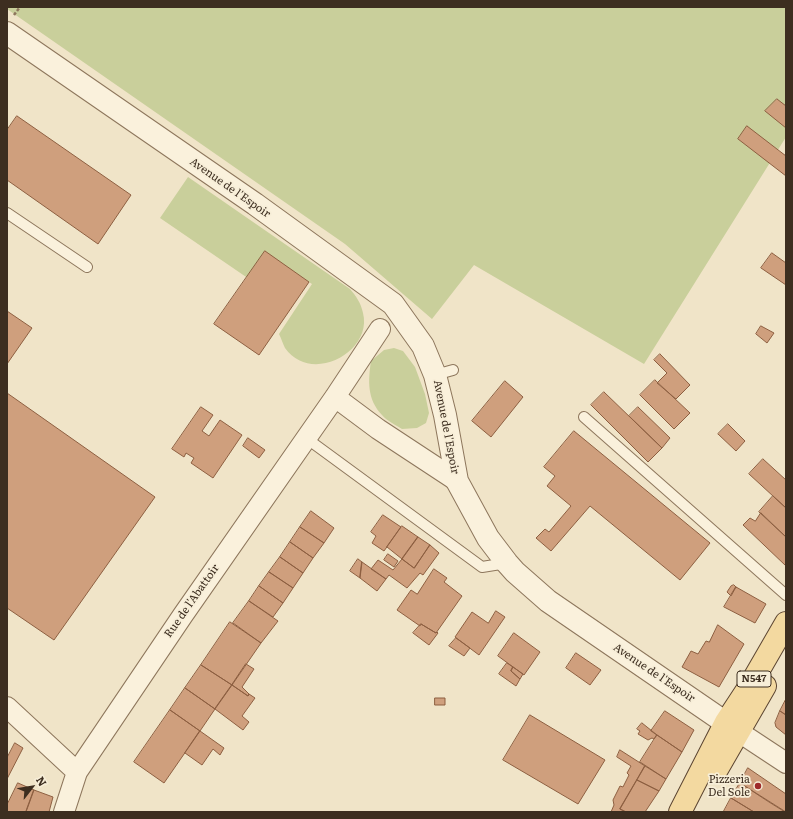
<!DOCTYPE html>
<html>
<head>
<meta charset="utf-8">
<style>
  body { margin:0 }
  #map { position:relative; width:793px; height:819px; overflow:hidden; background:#f0e4c8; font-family:Literata,serif }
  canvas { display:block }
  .frame { position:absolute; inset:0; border:8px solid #3d2e20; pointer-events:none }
  .north { position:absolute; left:12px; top:767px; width:40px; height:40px; -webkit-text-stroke:3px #f7eed8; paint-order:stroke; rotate:59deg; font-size:11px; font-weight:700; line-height:16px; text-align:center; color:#3d2e20 }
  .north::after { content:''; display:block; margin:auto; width:14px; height:18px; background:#3d2e20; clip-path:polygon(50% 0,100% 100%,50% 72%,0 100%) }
</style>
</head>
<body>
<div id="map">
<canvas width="793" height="819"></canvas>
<div class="frame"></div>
<div class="north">N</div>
</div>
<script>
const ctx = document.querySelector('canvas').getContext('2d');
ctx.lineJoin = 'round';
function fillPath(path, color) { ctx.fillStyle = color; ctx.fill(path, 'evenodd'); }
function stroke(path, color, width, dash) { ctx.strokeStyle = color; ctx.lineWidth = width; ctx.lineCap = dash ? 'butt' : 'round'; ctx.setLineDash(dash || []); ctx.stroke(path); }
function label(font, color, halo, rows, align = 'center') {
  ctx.font = font + ' Literata,serif'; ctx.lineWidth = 3.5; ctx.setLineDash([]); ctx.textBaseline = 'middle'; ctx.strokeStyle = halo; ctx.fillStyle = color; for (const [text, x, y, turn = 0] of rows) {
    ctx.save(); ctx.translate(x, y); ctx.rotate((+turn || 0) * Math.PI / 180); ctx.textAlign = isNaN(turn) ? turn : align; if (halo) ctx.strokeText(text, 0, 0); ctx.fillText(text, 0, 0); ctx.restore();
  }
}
const green = new Path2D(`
  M 7,7 L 786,7 L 786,137 L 644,364 L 474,265 L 432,319 L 345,244 L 7,9 Z
  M 188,177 L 350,289 C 356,296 361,303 363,313 C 373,352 311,385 285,348 C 283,344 281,338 279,334 L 312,284 L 269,256 L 252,281 L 160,218 Z
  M 394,348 L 403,351 L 415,367 L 425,394 L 429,413 L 426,423 L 417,428 L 402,429 C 396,425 387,421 382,415 C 367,399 368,381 371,361 L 384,350 Z`);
const building = new Path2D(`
  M 777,99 L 786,106 L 786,128 L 765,111 Z
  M 17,116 L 131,195 L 98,244 L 7,180 L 7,130 Z
  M 747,126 L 786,156 L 786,176 L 738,139 Z
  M 265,251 L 309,282 L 259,355 L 214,324 Z
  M 772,253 L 786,263 L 786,285 L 761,268 Z
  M 7,311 L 32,328 L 7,364 Z
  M 761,326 L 774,333 L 767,343 L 756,334 Z
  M 660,354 L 690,385 L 676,399 L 657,383 L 667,373 L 654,360 Z
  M 655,380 L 690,413 L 674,429 L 640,395 Z
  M 505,381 L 523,397 L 491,437 L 472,421 Z
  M 604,392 L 662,448 L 648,462 L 591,405 Z
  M 7,393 L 155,497 L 54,640 L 7,608 Z
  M 201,407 L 213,415 L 202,431 L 209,436 L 220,420 L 242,435 L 213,478 L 191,463 L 194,458 L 186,453 L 184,457 L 172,449 Z
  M 638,407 L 670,438 L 662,448 L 629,416 Z
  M 728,424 L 745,441 L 736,451 L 718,434 Z
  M 574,431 L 710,543 L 680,580 L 590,506 L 551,551 L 536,538 L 545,529 L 549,532 L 571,506 L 547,486 L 555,476 L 544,467 Z
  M 248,438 L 265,450 L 259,458 L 243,446 Z
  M 763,459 L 786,480 L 786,508 L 749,474 Z
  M 773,496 L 786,508 L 786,537 L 759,512 Z
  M 311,511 L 334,528 L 324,543 L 300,527 Z
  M 761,513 L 786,537 L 786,566 L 743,525 L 750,518 L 755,521 Z
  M 383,515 L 401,527 L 384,551 L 372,543 L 376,536 L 371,532 Z
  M 402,526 L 418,537 L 402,559 L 387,547 Z
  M 300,527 L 324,543 L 313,558 L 290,542 Z
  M 418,537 L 430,545 L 414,568 L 402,559 Z
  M 290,542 L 313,558 L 303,573 L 280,557 Z
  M 430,545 L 439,553 L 423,575 L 420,573 L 407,588 L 389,575 L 386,579 L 371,569 L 378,560 L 393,570 L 402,559 L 414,568 Z
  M 388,554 L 398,561 L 394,567 L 384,560 Z
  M 280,557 L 303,573 L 293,588 L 269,572 Z
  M 358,559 L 362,562 L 360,578 L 350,571 Z
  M 362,562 L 386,579 L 377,591 L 360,578 Z
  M 434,569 L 447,578 L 444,582 L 462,596 L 436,633 L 421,624 L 420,626 L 397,610 L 411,590 L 417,594 Z
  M 269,572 L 293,588 L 283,603 L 259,586 Z
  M 734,585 L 737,588 L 736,587 L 731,596 L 727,592 L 731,586 Z
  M 259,586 L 283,603 L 273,617 L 249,601 Z
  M 736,587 L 766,604 L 755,623 L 724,607 Z
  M 249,601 L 278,621 L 261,643 L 233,623 Z
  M 496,611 L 505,617 L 479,655 L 455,637 L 472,612 L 488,623 Z
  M 230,622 L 261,643 L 232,685 L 201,665 Z
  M 421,624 L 436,633 L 437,632 L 438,633 L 429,645 L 413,633 Z
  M 718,625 L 744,644 L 719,687 L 682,667 L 691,651 L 698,654 L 706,641 L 709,642 Z
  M 514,633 L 540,652 L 524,675 L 498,656 Z
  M 456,638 L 470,648 L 464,656 L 449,646 Z
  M 576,653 L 601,670 L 590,685 L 566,668 Z
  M 507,663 L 513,667 L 511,671 L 520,679 L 516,686 L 499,674 Z
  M 246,664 L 254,669 L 242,687 L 249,694 L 248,696 L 232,685 Z
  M 201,665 L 232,685 L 215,709 L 185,688 Z
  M 513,667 L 523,674 L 520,679 L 511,671 Z
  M 232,685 L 248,696 L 249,694 L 255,698 L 242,716 L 249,722 L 243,730 L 215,709 Z
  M 185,688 L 215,709 L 200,731 L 170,710 Z
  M 435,698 L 445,698 L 445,705 L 435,705 Z
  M 786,699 L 786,715 L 780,711 Z
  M 170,710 L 200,731 L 164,783 L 134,762 Z
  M 665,711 L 694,730 L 682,752 L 651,731 Z
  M 780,711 L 786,715 L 786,735 L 776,727 L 775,723 Z
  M 530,715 L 605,760 L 578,804 L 503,760 Z
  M 642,723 L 657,735 L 654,739 L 652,738 L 648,740 L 638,734 L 640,731 L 637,729 Z
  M 200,731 L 224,748 L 220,755 L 213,749 L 202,765 L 185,753 Z
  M 657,735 L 682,752 L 666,779 L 640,762 Z
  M 15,743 L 23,748 L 7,779 L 7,758 Z
  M 620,750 L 645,766 L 620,809 L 626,812 L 611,812 L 614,805 L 613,800 L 620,786 L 623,787 L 629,775 L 627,773 L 631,766 L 617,757 Z
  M 645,766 L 666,779 L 659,791 L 637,780 Z
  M 748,768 L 786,794 L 786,812 L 740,783 Z
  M 637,780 L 659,791 L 645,812 L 626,812 L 620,809 Z
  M 18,783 L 34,790 L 26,812 L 7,812 L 7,805 Z
  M 740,783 L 769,802 L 785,812 L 754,812 L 731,798 Z
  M 34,790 L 53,797 L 49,812 L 26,812 Z
  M 731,798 L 754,812 L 726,812 L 724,811 Z`);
const path = new Path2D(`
  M 14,15 L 20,7`);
const service = new Path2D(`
  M 7,213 L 87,267
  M 435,375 L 453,370
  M 584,417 L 786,595
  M 306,438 L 482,567 L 507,563`);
const minor = new Path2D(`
  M 335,397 L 378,429 L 457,481
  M 7,707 L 77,772
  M 739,732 L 786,763
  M 64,812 L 77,772 L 183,615 L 335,397 L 380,329`);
const tertiary = new Path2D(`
  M 7,33 L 255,204 L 393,304 L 423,346 L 435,375 L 445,415 L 457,481 L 488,538 L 507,563 L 515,572 L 548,601 L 739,732`);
const primary = new Path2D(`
  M 716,771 L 765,686
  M 680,812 L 726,722 L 749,687 L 786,623`);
const markers = [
  [758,786,4,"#9e2a2b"]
];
const shields = [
  [754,679,34]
];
const shieldNames = [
  ["N547",754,679]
];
const streetNames = [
  ["Avenue de l'Espoir",230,188,35],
  ["Avenue de l'Espoir",446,427,79],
  ["Rue de l'Abattoir",192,601,-55],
  ["Avenue de l'Espoir",654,673,34]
];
const poiNames = [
  ["Pizzeria",750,780],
  ["Del Sole",750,793]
];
fillPath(green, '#c9cf9b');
fillPath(building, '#cf9f7d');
stroke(building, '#8d5f41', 1);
stroke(service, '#8d765c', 12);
stroke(minor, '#8d765c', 22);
stroke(tertiary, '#8d765c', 24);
stroke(primary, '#5b4430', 24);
stroke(path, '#8d765c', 2.5, [3, 2]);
stroke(service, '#faf1dc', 10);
stroke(minor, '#faf1dc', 20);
stroke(tertiary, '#faf1dc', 22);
stroke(primary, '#f3d9a0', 22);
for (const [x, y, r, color] of markers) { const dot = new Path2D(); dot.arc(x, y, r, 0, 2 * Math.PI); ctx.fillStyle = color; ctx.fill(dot); stroke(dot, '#f7eed8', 1.5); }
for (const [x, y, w] of shields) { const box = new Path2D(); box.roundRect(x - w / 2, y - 8, w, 16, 3); ctx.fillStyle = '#f7eed8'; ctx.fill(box); stroke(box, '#3d2e20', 1); }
label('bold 10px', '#3d2e20', null, shieldNames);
label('11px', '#3d2e20', '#f7eed8', streetNames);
label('11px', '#3d2e20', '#f7eed8', poiNames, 'right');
</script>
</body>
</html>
